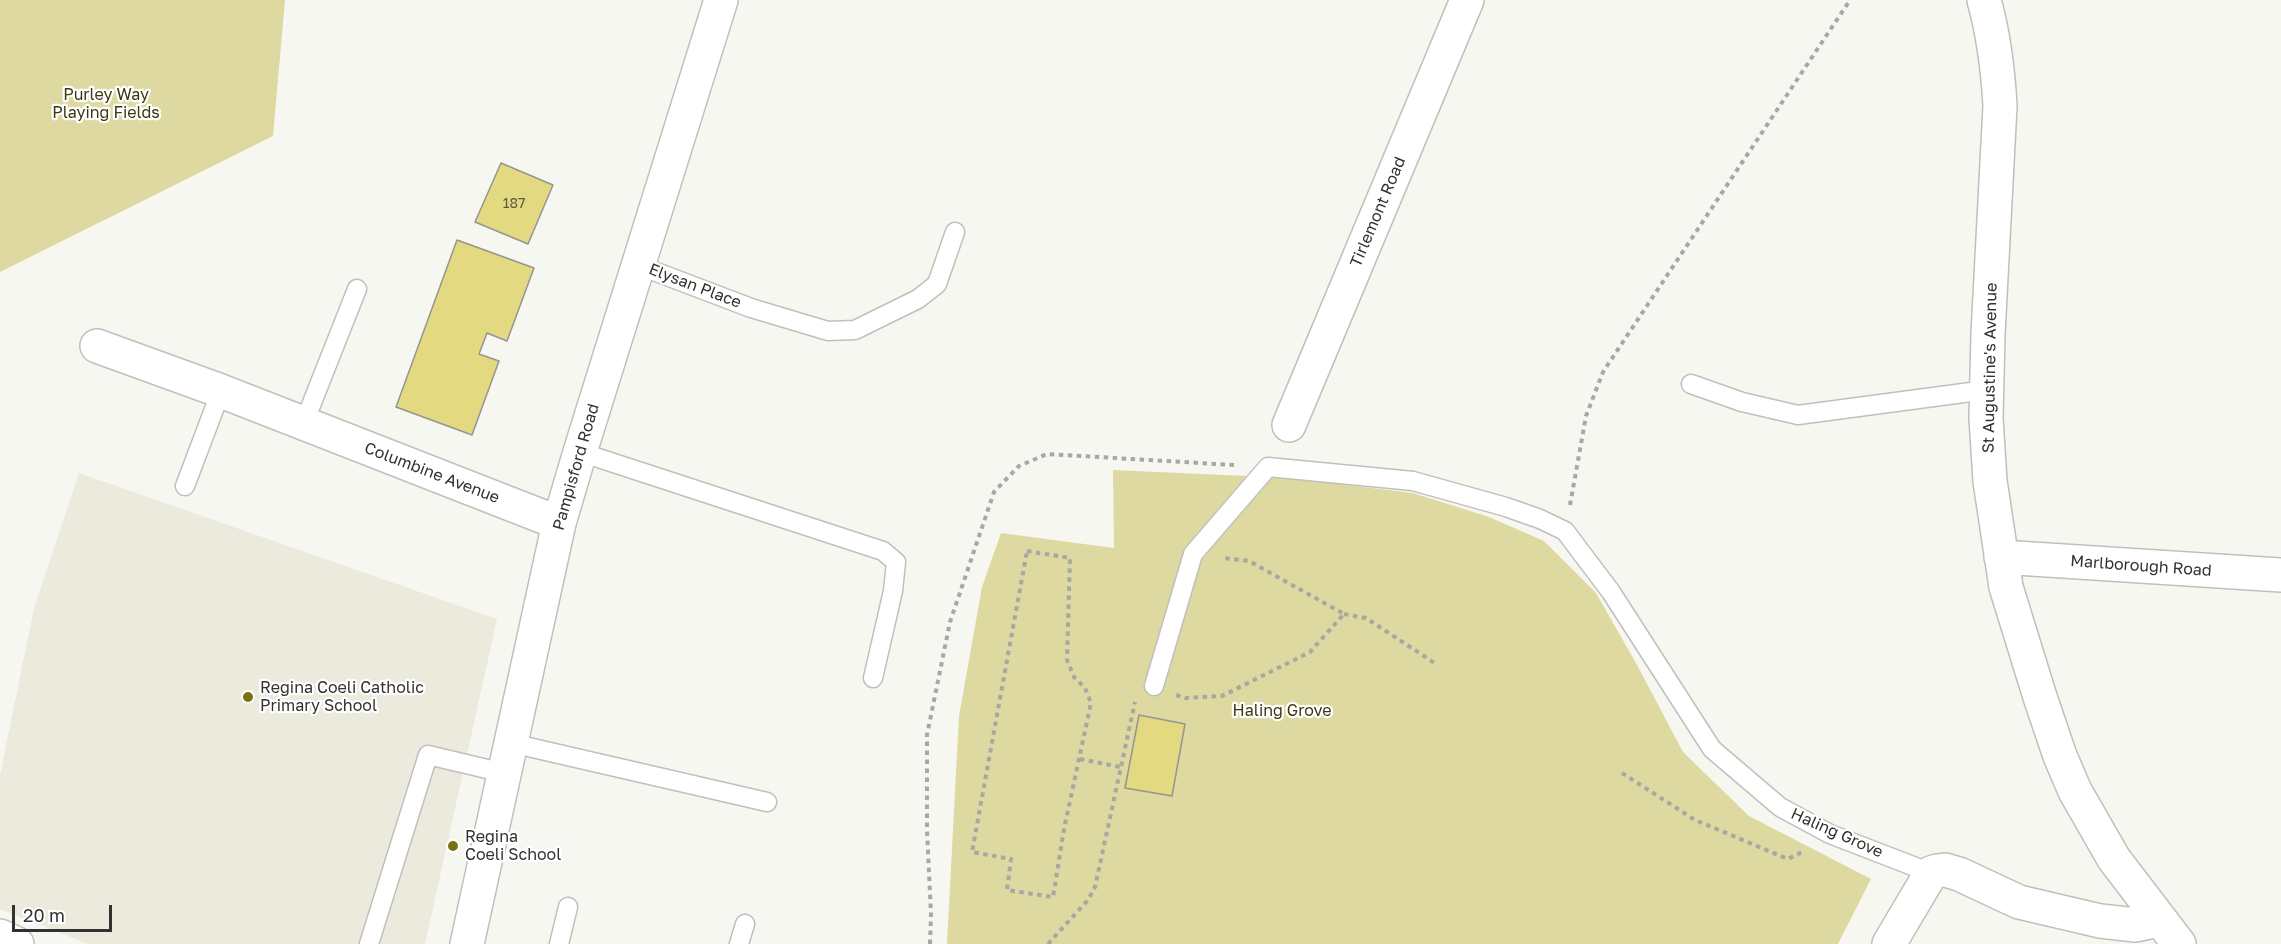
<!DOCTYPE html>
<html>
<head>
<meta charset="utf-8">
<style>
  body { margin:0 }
  #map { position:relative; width:2281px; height:944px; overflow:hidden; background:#f7f7f1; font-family:"Golos Text",sans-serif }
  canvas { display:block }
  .scale { position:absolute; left:12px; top:905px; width:100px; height:27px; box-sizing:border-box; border:3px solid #31312f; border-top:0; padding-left:8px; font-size:18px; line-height:21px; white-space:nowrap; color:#31312f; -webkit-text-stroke:4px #fff; paint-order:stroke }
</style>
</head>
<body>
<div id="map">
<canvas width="2281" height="944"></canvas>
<div class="scale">20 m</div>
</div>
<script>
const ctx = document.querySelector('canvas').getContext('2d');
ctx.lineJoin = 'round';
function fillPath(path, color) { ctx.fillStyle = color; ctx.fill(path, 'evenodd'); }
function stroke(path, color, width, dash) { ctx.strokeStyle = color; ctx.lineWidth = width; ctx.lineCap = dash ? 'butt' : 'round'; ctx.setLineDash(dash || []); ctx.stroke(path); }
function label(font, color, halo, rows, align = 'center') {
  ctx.font = font + ' "Golos Text",sans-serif'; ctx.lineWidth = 4.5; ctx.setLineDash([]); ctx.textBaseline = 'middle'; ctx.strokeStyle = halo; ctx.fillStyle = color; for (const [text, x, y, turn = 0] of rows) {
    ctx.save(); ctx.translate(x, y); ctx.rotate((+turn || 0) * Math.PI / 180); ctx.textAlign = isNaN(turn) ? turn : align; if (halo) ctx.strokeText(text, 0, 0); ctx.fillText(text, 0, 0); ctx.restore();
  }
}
const built = new Path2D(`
  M 79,473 L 497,619 L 425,944 L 88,944 L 0,909 L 0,775 L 34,608 Z`);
const green = new Path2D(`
  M 0,0 L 285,0 L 273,136 L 0,272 Z
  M 1113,470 L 1290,478 L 1413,493 L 1489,517 L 1544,541 L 1596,593 L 1636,663 L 1683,752 L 1749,816 L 1871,879 L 1838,944 L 947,944 L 959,716 L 982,587 L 1001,533 L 1114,548 Z`);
const building = new Path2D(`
  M 501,163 L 553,185 L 528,244 L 475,222 Z
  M 457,240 L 534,268 L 507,341 L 487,333 L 479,354 L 499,361 L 472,435 L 396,407 Z
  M 1139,715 L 1185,724 L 1172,796 L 1125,788 Z`);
const path = new Path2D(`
  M 1570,505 L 1586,416 L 1603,372 L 1850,0
  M 1027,551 L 1070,558 L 1067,660 L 1074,677 L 1085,688 L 1091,703 L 1064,829 L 1053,897 L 1007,890 L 1011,859 L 972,852 Z
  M 1344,614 L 1366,618 L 1436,664
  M 1176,695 L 1186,698 L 1222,696 L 1310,652 L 1344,614 L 1249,561 L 1223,558
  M 1080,759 L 1120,767
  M 1622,773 L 1695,820 L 1788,859 L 1804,851
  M 930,944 L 931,914 L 927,830 L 927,735 L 950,622 L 994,492 L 1019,466 L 1047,454 L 1234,465
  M 1048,944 L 1088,900 L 1095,887 L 1135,702`);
const lane = new Path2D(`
  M 638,265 L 751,308 L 828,331 L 855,330 L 918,299 L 937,284 L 955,232
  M 1691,384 L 1742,402 L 1798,415 L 1986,390
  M 304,423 L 357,289
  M 580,452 L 883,551 L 896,562 L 893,591 L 873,678
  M 185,486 L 221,391
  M 1154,686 L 1193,554 L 1268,467 L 1413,481 L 1506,507 L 1540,519 L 1565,531 L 1611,592 L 1712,749 L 1780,807 L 1830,834 L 1931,873
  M 511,743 L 767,802
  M 369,944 L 428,755 L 504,773
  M 559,944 L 568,907
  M 739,944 L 745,924`);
const street = new Path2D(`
  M 1984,0 C 1994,36 1998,69 2000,106 L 1988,334 L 1986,418 L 1990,481 L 2006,587 L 2040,697 L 2060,756 L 2075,791 L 2114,859 L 2179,944
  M 97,346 L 221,391 L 559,523
  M 1289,425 L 1467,0
  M 2001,557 L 2281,575
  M 0,936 L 17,944
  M 1889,944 L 1931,873 L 1937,871 L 1945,870 L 1959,874 L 2019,902 L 2100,921 L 2136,925 L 2159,920`);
const secondary = new Path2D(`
  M 467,944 L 559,523 L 580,452 L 721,0`);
const markers = [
  [248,697,6,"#7b7112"],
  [453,846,6,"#7b7112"]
];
const numberNames = [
  ["187",514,204]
];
const parkNames = [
  ["Purley Way",106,95],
  ["Playing Fields",106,113],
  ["Haling Grove",1282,711]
];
const streetNames = [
  ["Tirlemont Road",1378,212,-67],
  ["Elysan Place",695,286,21],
  ["St Augustine's Avenue",1990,368,-89],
  ["Pampisford Road",576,467,-74],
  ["Columbine Avenue",432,473,21],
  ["Marlborough Road",2141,566,4],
  ["Haling Grove",1837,833,24]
];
const poiNames = [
  ["Regina Coeli Catholic",260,688],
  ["Primary School",260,706],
  ["Regina",465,837],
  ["Coeli School",465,855]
];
fillPath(built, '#ebeadd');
fillPath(green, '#ded8a1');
fillPath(building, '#e2d981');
stroke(building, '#969590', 1.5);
stroke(lane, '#c0c0bb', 21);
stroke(street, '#c0c0bb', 36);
stroke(secondary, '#c0c0bb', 36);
stroke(path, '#a7a7a3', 4, [4.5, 4.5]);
stroke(lane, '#fff', 18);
stroke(street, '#fff', 33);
stroke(secondary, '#fff', 33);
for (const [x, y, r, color] of markers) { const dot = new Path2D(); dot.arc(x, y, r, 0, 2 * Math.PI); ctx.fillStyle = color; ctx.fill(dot); stroke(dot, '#fff', 2); }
label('14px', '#5d5b44', null, numberNames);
label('16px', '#3b3711', '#fff', parkNames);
label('16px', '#31312f', '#fff', streetNames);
label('16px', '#31312f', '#fff', poiNames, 'left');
</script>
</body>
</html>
